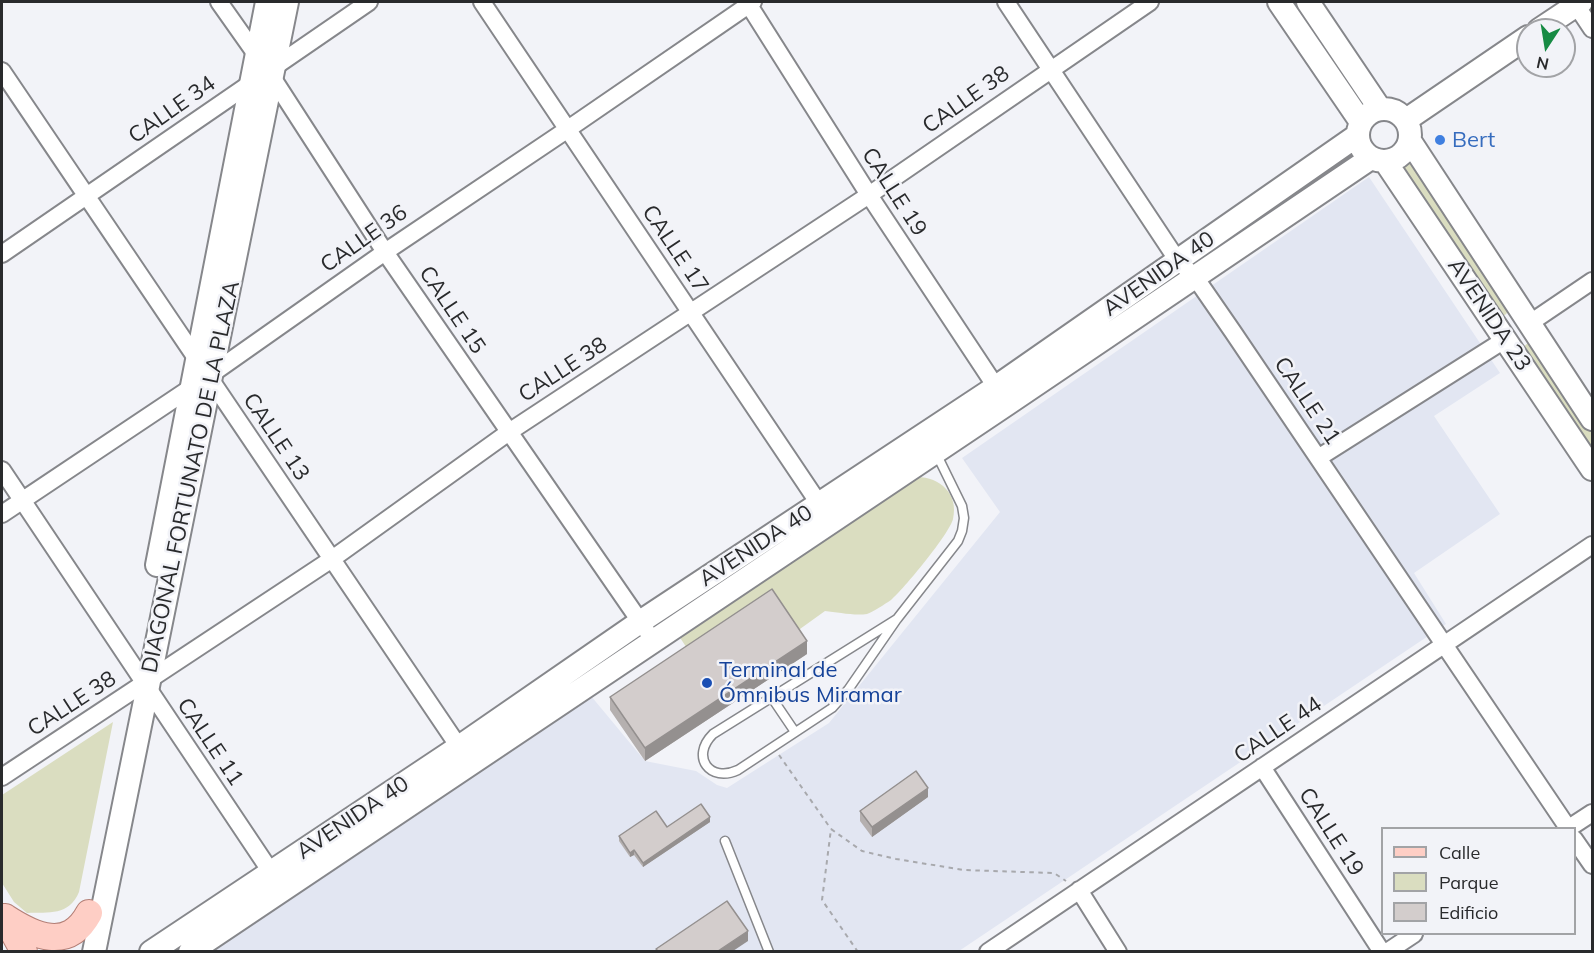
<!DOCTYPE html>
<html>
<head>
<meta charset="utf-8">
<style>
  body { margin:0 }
  #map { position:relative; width:1594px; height:953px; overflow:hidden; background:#f2f3f8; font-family:Mulish,sans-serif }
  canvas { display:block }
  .frame { position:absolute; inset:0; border:3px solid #292a2c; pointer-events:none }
  .legend { position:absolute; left:1381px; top:827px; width:195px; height:108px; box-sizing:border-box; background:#f2f3f8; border:2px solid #a2a3a6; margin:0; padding:8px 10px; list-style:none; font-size:18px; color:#292a2c }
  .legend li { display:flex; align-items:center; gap:12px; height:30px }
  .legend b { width:30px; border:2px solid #a2a3a6 }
  .north { position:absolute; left:1516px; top:18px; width:60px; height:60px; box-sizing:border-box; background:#f2f3f8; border:2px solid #a2a3a6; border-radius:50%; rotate:192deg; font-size:16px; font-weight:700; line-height:24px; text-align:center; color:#292a2c }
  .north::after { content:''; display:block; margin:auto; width:21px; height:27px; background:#178b44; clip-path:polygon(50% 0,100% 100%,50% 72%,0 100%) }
</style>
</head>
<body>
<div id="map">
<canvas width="1594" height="953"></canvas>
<div class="frame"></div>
<ul class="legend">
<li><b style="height:8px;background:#fecec5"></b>Calle</li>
<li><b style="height:16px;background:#daddc0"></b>Parque</li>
<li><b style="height:16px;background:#d3cdcc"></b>Edificio</li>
</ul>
<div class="north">N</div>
</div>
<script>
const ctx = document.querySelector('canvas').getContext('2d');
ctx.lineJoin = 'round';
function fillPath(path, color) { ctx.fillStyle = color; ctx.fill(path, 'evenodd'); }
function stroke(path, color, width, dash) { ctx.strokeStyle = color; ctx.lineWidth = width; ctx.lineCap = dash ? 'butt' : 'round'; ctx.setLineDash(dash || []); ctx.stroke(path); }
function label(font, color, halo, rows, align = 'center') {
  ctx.font = font + ' Mulish,sans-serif'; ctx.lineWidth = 5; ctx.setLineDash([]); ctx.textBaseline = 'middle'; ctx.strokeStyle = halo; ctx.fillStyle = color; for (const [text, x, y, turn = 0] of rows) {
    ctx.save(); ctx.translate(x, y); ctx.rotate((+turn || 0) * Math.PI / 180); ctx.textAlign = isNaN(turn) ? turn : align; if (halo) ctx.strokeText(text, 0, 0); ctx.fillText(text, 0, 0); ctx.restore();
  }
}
const built = new Path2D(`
  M 1369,177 L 1500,373 L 1434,416 L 1500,514 L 1414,573 L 1446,624 L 959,951 L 208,952 L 591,696 L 645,761 L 696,771 L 717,785 L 727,788 L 829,723 L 1000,512 L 962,458 Z`);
const green = new Path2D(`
  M 1348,157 L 1351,158 L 1199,263 L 1198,261 Z
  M 1406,160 L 1409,160 L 1509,306 L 1507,313 L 1505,315 L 1497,314 L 1399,165 Z
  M 1528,343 L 1538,345 L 1592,429 L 1592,458 L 1522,348 Z
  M 917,477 C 940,477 959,494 953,519 C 950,533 903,590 891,600 C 885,604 873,612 867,614 C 854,616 837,612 825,611 L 793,634 L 692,656 L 677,633 Z
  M 113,722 L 79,892 C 69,916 49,912 27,913 L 14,902 L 2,883 L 2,795 Z`);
const path = new Path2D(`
  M 779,755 L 831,829
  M 858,952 L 822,900 L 831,829 L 862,851 L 896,859 L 964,870 L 1054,873 L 1066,881`);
const lane = new Path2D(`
  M 897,619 L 713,734 C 690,757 710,783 738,770 L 832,708 L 848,690 L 897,619 L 958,541 L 962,531 L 964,518 L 962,506 L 936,453
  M 772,698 L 795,732
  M 725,841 L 769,952`);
const street = new Path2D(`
  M 219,2 L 272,77 L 385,252 L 646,630
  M 482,2 L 824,511
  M 747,2 L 869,195 L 1002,396
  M 1006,2 L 1178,261 L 1195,277 L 1233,332 L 1568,828
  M 1574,2 L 1592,29
  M 2,71 L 459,747 L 459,758
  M 2,254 L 369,2
  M 1530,323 L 1592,281
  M 1318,458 L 1506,339
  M 2,470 L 277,881
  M 2,514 L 213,373 L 385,252 L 568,129 L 753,2
  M 1262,767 L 1382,952
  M 2,777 L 332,559 L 509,432 L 869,195 L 1150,2
  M 1569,828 L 1592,813
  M 1574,839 L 1592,865
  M 1079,890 L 1118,952
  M 988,952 L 1592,545
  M 1387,952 L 1414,934`);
const secondary = new Path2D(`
  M 1279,2 L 1361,122
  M 1308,2 L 1380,109
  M 1539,30 L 1581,2
  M1358 135a26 26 0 1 1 52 0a26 26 0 1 1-52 0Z
  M 1406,120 L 1528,37
  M 1410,141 L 1592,419
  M 1385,161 L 1592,469
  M 157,565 L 267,2
  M 94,952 L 287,2
  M 151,952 L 459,747 L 640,622 L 996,387 L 1358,135
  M 190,952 L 1007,404 L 1371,158`);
const primary = new Path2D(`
  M 5,917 C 34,936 68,952 89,913
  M 5,917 L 24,952`);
const wall = new Path2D(`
  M 807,654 L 645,761 L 610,710 L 610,697 Z
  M 928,797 L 872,837 L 860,821 L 860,811 Z
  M 710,822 L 643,867 L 634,855 L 630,857 L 619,841 L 619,836 L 667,827 Z`);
const shadedWall = new Path2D(`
  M 807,641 L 807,654 L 645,761 L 645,748 Z
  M 928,788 L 928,797 L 872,837 L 872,827 Z
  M 710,817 L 710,822 L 643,867 L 643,863 Z
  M 634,850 L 634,855 L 630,857 L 630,853 Z
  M 748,931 L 748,941 L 733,951 L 718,951 Z`);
const building = new Path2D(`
  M 772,589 L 807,641 L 645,748 L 610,697 Z
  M 916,771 L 928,788 L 872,827 L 860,811 Z
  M 701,804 L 710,817 L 643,863 L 634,850 L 630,853 L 619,836 L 656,811 L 667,827 Z
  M 727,901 L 748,931 L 718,951 L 658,951 L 656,949 Z`);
const markers = [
  [1440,140,6,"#3f7fe0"],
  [707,683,6,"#1a4fb4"]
];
const streetNames = [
  ["CALLE 38",966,100,-35],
  ["CALLE 34",172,110,-35],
  ["CALLE 19",894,192,57],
  ["CALLE 36",364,239,-35],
  ["CALLE 17",675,249,56],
  ["AVENIDA 40",1159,274,-35],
  ["CALLE 15",452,310,56],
  ["AVENIDA 23",1489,315,56],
  ["CALLE 38",563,370,-33],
  ["CALLE 21",1307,401,56],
  ["CALLE 13",276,437,56],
  ["DIAGONAL FORTUNATO DE LA PLAZA",191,477,-78],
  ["AVENIDA 40",756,546,-33],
  ["CALLE 38",72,704,-33],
  ["CALLE 44",1278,730,-34],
  ["CALLE 11",210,742,56],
  ["AVENIDA 40",353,818,-34],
  ["CALLE 19",1331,832,57]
];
const shopNames = [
  ["Bert",1452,140]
];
const transitNames = [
  ["Terminal de",719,670],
  ["Ómnibus Miramar",719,695]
];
fillPath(built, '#e2e6f2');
fillPath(green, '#daddc0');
stroke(lane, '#86878b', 11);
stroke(street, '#86878b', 20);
stroke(secondary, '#86878b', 26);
stroke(primary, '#b37f76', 28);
stroke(path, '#a8a9ad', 2, [4.5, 4.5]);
stroke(lane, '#fff', 8);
stroke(street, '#fff', 16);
stroke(secondary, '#fff', 22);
stroke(primary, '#fecec5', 26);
fillPath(wall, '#b5b0af');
fillPath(shadedWall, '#94908f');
fillPath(building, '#d3cdcc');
stroke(building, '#94908f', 1.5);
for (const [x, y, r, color] of markers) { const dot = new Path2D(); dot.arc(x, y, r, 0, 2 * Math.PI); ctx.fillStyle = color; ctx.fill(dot); stroke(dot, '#f2f3f8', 2); }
label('22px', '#292a2c', '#f2f3f8', streetNames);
label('22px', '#366cbe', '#f2f3f8', shopNames, 'left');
label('22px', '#164399', '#f2f3f8', transitNames, 'left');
</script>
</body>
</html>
